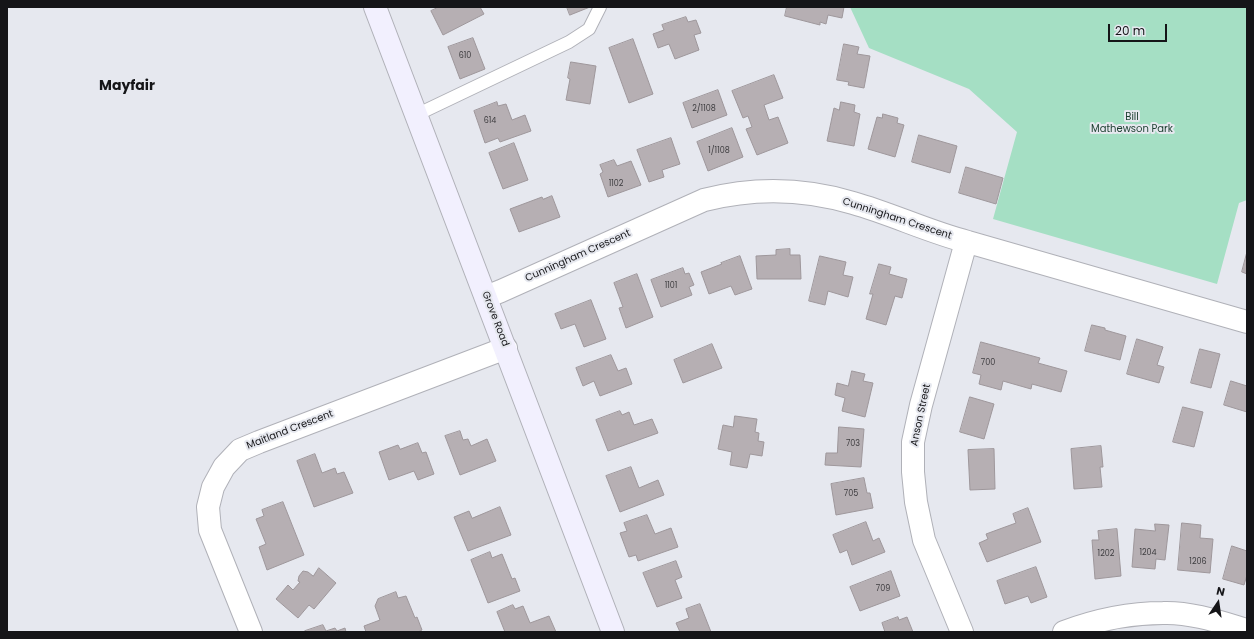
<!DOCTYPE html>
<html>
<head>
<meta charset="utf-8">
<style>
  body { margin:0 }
  #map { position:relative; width:1254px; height:639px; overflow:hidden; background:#e6e8ef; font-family:Poppins,sans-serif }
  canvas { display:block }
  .frame { position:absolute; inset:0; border:8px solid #151518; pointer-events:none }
  .north { position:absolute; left:1198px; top:583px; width:40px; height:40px; -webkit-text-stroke:3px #e6e8ef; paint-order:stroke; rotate:13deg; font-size:11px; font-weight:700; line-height:16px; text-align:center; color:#151518 }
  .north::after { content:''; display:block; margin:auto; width:14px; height:18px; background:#151518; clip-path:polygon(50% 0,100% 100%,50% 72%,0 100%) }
  .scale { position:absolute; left:1108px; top:24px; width:59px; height:18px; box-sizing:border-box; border:2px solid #151518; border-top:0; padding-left:5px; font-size:12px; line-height:14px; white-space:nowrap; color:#151518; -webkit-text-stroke:3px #e6e8ef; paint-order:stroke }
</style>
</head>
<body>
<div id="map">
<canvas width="1254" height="639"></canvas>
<div class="frame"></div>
<div class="north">N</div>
<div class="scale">20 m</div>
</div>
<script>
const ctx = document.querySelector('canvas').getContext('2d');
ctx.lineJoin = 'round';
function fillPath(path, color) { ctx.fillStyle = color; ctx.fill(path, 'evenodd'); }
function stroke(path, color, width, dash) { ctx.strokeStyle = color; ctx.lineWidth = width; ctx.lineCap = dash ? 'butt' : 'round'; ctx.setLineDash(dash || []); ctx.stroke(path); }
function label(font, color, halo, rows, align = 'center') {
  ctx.font = font + ' Poppins,sans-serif'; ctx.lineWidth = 4; ctx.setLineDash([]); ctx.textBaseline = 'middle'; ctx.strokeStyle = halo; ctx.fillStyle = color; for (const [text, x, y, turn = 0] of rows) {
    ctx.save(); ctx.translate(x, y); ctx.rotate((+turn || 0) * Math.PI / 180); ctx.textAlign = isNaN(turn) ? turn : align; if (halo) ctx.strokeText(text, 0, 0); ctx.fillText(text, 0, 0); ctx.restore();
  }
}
const green = new Path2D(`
  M 850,7 L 1247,7 L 1247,200 L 1239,203 L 1217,284 L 993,219 L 1017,132 L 969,89 L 869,48 Z`);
const building = new Path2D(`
  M 439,7 L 480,7 L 484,14 L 443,35 L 431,11 Z
  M 567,7 L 590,7 L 570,15 Z
  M 787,7 L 844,7 L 842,18 L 828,15 L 826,24 L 820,22 L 820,25 L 785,16 Z
  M 686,17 L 688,22 L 696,20 L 701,33 L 694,35 L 699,50 L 675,59 L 669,44 L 658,48 L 653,34 L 664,30 L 662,25 Z
  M 473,38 L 485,69 L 460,79 L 448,47 Z
  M 633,39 L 653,94 L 629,103 L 609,48 Z
  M 844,44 L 859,47 L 857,54 L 870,56 L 864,88 L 848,85 L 849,82 L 837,80 Z
  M 571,62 L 596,66 L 590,104 L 566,100 L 570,79 L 568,78 Z
  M 774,75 L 783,98 L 764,105 L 769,120 L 778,117 L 788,143 L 757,155 L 746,129 L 752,127 L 748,116 L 743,118 L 732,91 Z
  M 718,90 L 727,115 L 692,128 L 683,103 Z
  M 497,102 L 498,106 L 506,104 L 512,120 L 525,115 L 531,131 L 500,142 L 498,138 L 485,143 L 474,111 Z
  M 841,102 L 855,105 L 854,112 L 860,114 L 854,146 L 827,141 L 834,108 L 839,110 Z
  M 883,114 L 898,118 L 897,123 L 904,125 L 895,157 L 868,149 L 877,117 L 882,118 Z
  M 732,128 L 743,157 L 708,171 L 697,142 Z
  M 919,135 L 957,146 L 950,173 L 912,162 Z
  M 671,138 L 680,164 L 662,170 L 664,177 L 649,182 L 637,150 Z
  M 514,143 L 528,180 L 503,189 L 489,153 Z
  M 614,160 L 617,166 L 631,161 L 641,185 L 608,197 L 600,174 L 603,172 L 600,165 Z
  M 966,167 L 1003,178 L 996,204 L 959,193 Z
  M 552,196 L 560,217 L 519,232 L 510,209 L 542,197 L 543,199 Z
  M 790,249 L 790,255 L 800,255 L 801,279 L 757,279 L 756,256 L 776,255 L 776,250 Z
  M 1247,252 L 1247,274 L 1242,272 Z
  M 740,256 L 752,289 L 735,295 L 731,286 L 709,294 L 701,272 L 722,264 L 721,263 Z
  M 820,256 L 846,262 L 843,275 L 853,277 L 848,297 L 828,291 L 825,305 L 809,301 Z
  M 879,264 L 891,267 L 889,274 L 907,279 L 902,298 L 895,296 L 886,325 L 866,319 L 873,294 L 870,294 Z
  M 683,268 L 685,274 L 689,273 L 694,285 L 689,287 L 692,295 L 661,307 L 651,280 Z
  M 637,274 L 653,317 L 626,328 L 619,308 L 623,307 L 614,283 Z
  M 591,300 L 606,339 L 584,347 L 575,324 L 561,329 L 555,314 Z
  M 1092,325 L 1105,328 L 1105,330 L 1126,336 L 1120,360 L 1085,351 Z
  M 1137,339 L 1163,347 L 1157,365 L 1164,367 L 1159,383 L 1127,374 Z
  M 981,342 L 1040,358 L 1038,363 L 1067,371 L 1061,392 L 1032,384 L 1031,389 L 1003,381 L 1001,390 L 979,384 L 981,375 L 973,373 Z
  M 712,344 L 722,368 L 683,383 L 674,360 Z
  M 1200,349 L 1220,354 L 1211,388 L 1191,383 Z
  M 611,355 L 618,371 L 626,368 L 632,384 L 600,396 L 594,381 L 583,386 L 576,368 Z
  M 852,371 L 865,374 L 863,381 L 873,383 L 865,417 L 842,411 L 845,398 L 835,395 L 837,383 L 848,386 Z
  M 1231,381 L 1247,386 L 1247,412 L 1224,405 Z
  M 970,397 L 994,404 L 984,439 L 960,432 Z
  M 1183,407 L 1203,412 L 1194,447 L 1173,442 Z
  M 620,411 L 622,415 L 629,412 L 634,425 L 652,419 L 658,433 L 608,451 L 596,420 Z
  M 735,416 L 757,419 L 755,432 L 759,433 L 758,441 L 764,442 L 762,456 L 750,454 L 747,468 L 730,465 L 732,452 L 718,449 L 723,425 L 733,427 Z
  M 839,427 L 864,429 L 861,467 L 825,465 L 826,453 L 837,453 Z
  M 460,431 L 463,440 L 468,439 L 471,446 L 487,439 L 496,461 L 460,475 L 445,436 Z
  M 418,443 L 422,453 L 426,452 L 434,474 L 418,480 L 414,471 L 389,480 L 379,452 L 398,445 L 400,449 Z
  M 1101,446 L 1103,467 L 1100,467 L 1102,487 L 1074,489 L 1071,449 Z
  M 994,449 L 995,489 L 970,490 L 968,450 Z
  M 315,454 L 322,473 L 335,468 L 337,474 L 344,472 L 353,493 L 314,507 L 297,461 Z
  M 631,467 L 639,488 L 658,480 L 664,495 L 620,512 L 606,476 Z
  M 864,478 L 867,493 L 870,493 L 873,508 L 836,515 L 831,484 Z
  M 283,502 L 304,555 L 267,570 L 259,547 L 266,544 L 256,519 L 264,516 L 262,510 Z
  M 500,507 L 511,535 L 468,551 L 454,517 L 469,511 L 472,518 Z
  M 1028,508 L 1041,542 L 987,562 L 979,543 L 988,539 L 986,534 L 1016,523 L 1013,514 Z
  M 647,515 L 655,534 L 671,528 L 678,547 L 638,561 L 636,555 L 629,557 L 620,533 L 627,531 L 624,523 Z
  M 866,522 L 873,541 L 879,538 L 885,552 L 852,565 L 847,550 L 840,553 L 833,535 Z
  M 1182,523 L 1201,525 L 1200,538 L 1213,539 L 1210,573 L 1178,570 Z
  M 1155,524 L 1169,525 L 1165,560 L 1156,559 L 1155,569 L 1132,567 L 1135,529 L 1155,531 Z
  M 1117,529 L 1121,576 L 1095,579 L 1092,540 L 1099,540 L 1098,531 Z
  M 1232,546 L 1247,551 L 1247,575 L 1244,585 L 1223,579 Z
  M 490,552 L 492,558 L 502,554 L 512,579 L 515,578 L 520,591 L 488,603 L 471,560 Z
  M 676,561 L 682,577 L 675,580 L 682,598 L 657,607 L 643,573 Z
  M 1036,567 L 1047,597 L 1031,603 L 1028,596 L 1005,604 L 997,581 Z
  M 319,568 L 336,583 L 314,609 L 309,605 L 298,618 L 276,599 L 288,585 L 293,590 L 300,582 L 298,581 L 299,576 L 303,571 L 308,572 L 313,576 Z
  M 891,571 L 900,596 L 860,611 L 850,587 Z
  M 396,592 L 398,598 L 406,596 L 415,618 L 417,617 L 422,630 L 418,632 L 366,632 L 364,626 L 380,620 L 375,606 L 378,599 Z
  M 700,604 L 711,632 L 680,632 L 676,623 L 689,618 L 686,609 Z
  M 513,605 L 515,609 L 523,606 L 530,623 L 549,616 L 556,632 L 505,632 L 497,612 Z
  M 898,617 L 899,620 L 907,617 L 913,632 L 885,632 L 882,623 Z
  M 323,625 L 326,631 L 335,628 L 337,631 L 345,628 L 346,632 L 306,632 L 305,631 Z`);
const lane = new Path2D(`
  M 416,115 L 569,42 L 589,29 L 600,7`);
const street = new Path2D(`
  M 486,297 L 501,291 L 704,200 C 755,187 803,188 853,203 C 892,214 929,232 968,242 C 1061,268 1154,295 1247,322
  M 251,632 L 210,530 L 208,507 L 213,487 L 224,467 L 240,450 L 259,442 L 506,348
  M 962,632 L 924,540 L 916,502 L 913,472 L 913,442 L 921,405 L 966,242
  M 1064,632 C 1096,620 1128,613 1163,613 C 1191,612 1220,622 1247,630`);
const secondary = new Path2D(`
  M 375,7 L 613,632`);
const numberNames = [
  ["610",465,56],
  ["2/1108",704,109],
  ["614",490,121],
  ["1/1108",719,151],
  ["1102",616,184],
  ["1101",671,286],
  ["700",988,363],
  ["703",853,444],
  ["705",851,494],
  ["1204",1148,553],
  ["1202",1106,554],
  ["1206",1198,562],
  ["709",883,589]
];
const parkNames = [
  ["Bill",1132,117],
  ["Mathewson Park",1132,129]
];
const streetNames = [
  ["Cunningham Crescent",897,219,18],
  ["Cunningham Crescent",578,256,-24],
  ["Grove Road",495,319,69],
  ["Anson Street",921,415,-78],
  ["Maitland Crescent",290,430,-21]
];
const districtNames = [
  ["Mayfair",127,86]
];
fillPath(green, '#a5dfc4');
fillPath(building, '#b6afb3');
stroke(building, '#9e979b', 1);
stroke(lane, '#b0b1b8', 14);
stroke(street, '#b0b1b8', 24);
stroke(secondary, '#b0b1b8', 24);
stroke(lane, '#fff', 12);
stroke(street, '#fff', 22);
stroke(secondary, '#f2f0fe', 22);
label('8px', '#3d3c3f', null, numberNames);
label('10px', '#193c2d', '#e6e8ef', parkNames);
label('10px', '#151518', '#e6e8ef', streetNames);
label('bold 14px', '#151518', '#e6e8ef', districtNames);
</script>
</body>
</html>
